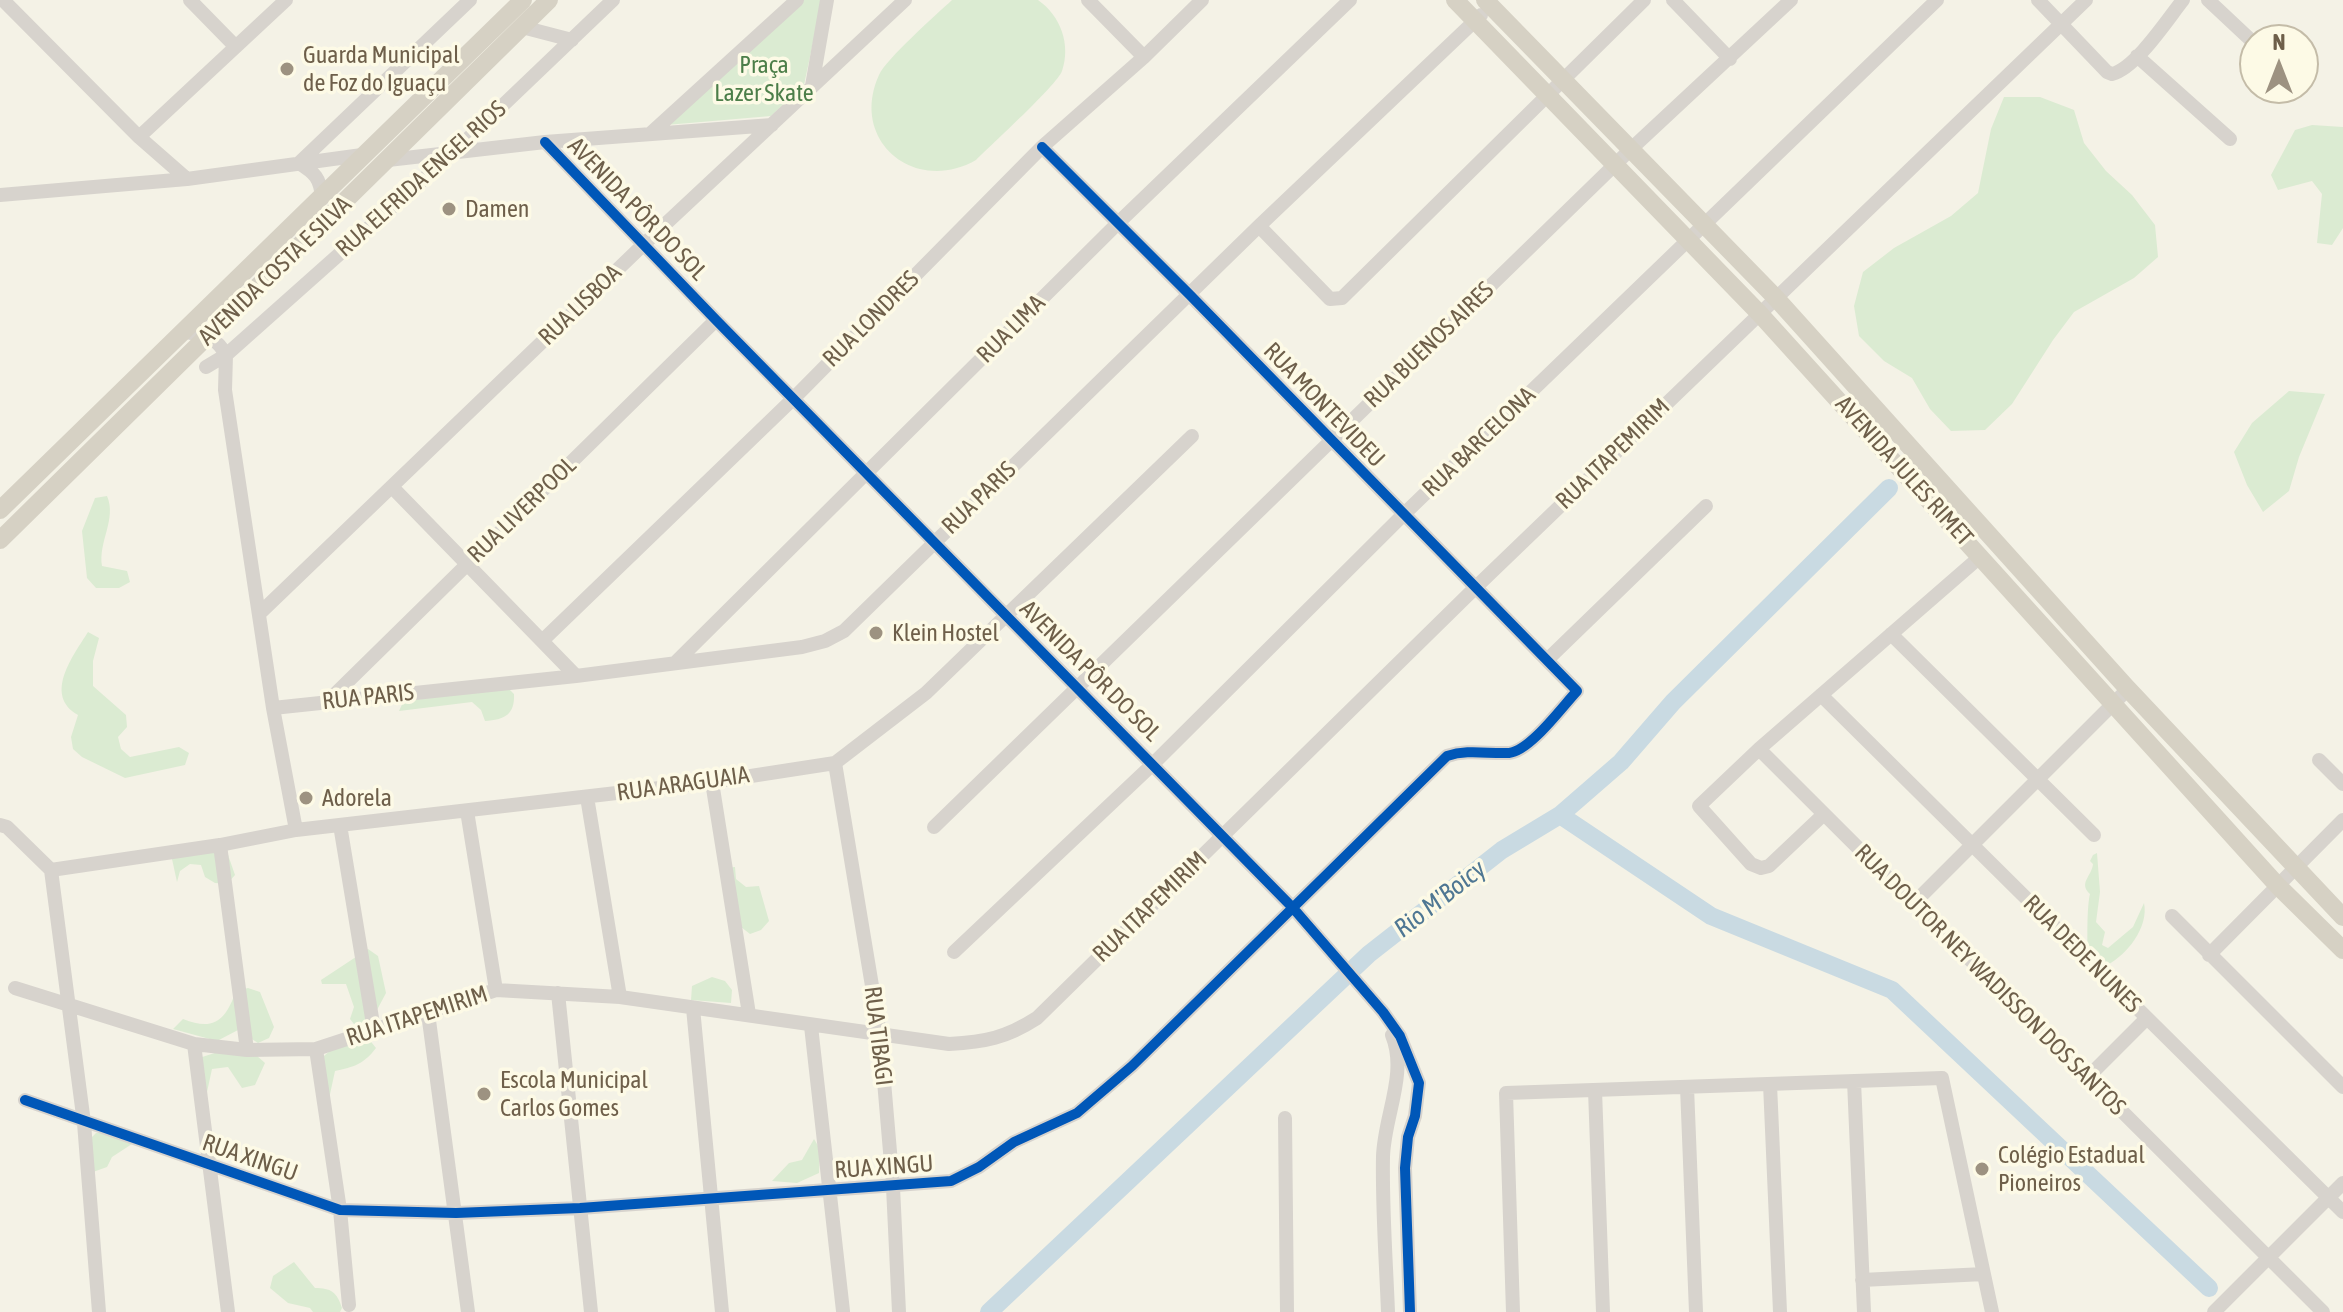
<!DOCTYPE html>
<html>
<head>
<meta charset="utf-8">
<style>
  body { margin:0 }
  #map { position:relative; width:2343px; height:1312px; overflow:hidden; background:#f4f2e6; font-family:"Asap Condensed",sans-serif }
  canvas { display:block }
  .north { position:absolute; left:2239px; top:24px; width:80px; height:80px; box-sizing:border-box; background:#fdfae6; border:2px solid #c4bca8; border-radius:50%; rotate:0deg; font-size:22px; font-weight:700; line-height:32px; text-align:center; color:#6e5f4a }
  .north::after { content:''; display:block; margin:auto; width:28px; height:36px; background:#9d9281; clip-path:polygon(50% 0,100% 100%,50% 72%,0 100%) }
</style>
</head>
<body>
<div id="map">
<canvas width="2343" height="1312"></canvas>
<div class="north">N</div>
</div>
<script>
const ctx = document.querySelector('canvas').getContext('2d');
ctx.lineJoin = 'round';
function fillPath(path, color) { ctx.fillStyle = color; ctx.fill(path, 'evenodd'); }
function stroke(path, color, width, dash) { ctx.strokeStyle = color; ctx.lineWidth = width; ctx.lineCap = dash ? 'butt' : 'round'; ctx.setLineDash(dash || []); ctx.stroke(path); }
function label(font, color, halo, rows, align = 'center') {
  ctx.font = font + ' "Asap Condensed",sans-serif'; ctx.lineWidth = 7; ctx.setLineDash([]); ctx.textBaseline = 'middle'; ctx.strokeStyle = halo; ctx.fillStyle = color; for (const [text, x, y, turn = 0] of rows) {
    ctx.save(); ctx.translate(x, y); ctx.rotate((+turn || 0) * Math.PI / 180); ctx.textAlign = isNaN(turn) ? turn : align; if (halo) ctx.strokeText(text, 0, 0); ctx.fillText(text, 0, 0); ctx.restore();
  }
}
const green = new Path2D(`
  M 803,0 L 822,0 L 804,85 L 771,116 L 666,125 Z
  M 952,0 L 1038,0 C 1061,16 1071,45 1062,71 C 1057,85 991,145 976,160 C 915,195 849,141 879,75 C 886,59 936,15 952,0 Z
  M 2004,97 L 2040,97 L 2074,110 L 2084,143 L 2106,171 L 2132,195 L 2155,225 L 2158,257 L 2134,278 L 2074,312 L 2053,340 L 2012,404 L 1985,430 L 1951,431 L 1930,409 L 1912,378 L 1884,361 L 1859,336 L 1854,306 L 1863,272 L 1894,248 L 1951,216 L 1978,193 L 1991,129 Z
  M 2312,125 L 2343,127 L 2343,228 L 2332,245 L 2317,243 L 2322,194 L 2312,181 L 2278,190 L 2271,175 L 2295,130 Z
  M 2289,391 L 2325,394 L 2299,457 L 2289,491 L 2263,512 L 2247,485 L 2234,452 L 2252,423 Z
  M 107,496 C 117,519 98,542 102,566 L 127,571 L 130,582 L 119,588 L 96,588 L 87,578 L 82,531 L 95,498 Z
  M 88,632 L 99,638 L 93,661 L 93,686 L 126,715 L 127,727 L 118,737 L 121,749 L 130,757 L 179,747 L 189,753 L 185,765 L 125,778 L 82,757 L 73,749 L 71,737 L 78,715 C 43,695 73,656 88,632 Z
  M 504,684 L 514,694 C 515,714 505,720 485,721 L 481,710 L 472,702 L 399,711 L 405,698 Z
  M 203,851 L 227,852 L 235,875 L 227,884 L 215,883 L 205,877 L 201,865 L 190,864 L 180,871 L 177,882 L 172,859 Z
  M 2097,853 L 2100,892 L 2096,922 L 2105,932 L 2102,945 L 2108,948 L 2133,927 L 2144,903 C 2149,927 2127,955 2107,965 L 2095,954 L 2088,953 C 2087,942 2087,904 2090,894 C 2078,883 2092,876 2093,864 L 2090,861 L 2093,855 Z
  M 735,867 L 736,879 L 746,887 L 759,886 L 769,921 L 761,930 L 750,934 L 741,927 L 724,868 Z
  M 368,949 L 378,956 L 386,993 L 369,1025 L 358,1029 L 350,1019 L 354,1007 L 346,984 L 322,984 L 321,980 Z
  M 712,977 L 725,981 L 732,990 L 731,1003 L 691,1000 L 692,986 Z
  M 248,988 L 260,992 L 274,1027 L 269,1038 L 258,1043 L 238,1030 L 217,1041 L 173,1029 L 183,1019 C 215,1032 226,1019 236,991 Z
  M 368,1038 L 376,1048 C 364,1064 354,1067 335,1071 L 327,1108 L 315,1064 L 333,1048 Z
  M 221,1051 L 256,1055 L 265,1063 L 255,1085 L 242,1088 L 228,1067 L 212,1069 L 207,1092 L 198,1083 L 199,1058 Z
  M 96,1133 L 107,1133 L 132,1144 L 112,1157 L 107,1167 L 93,1172 L 90,1139 Z
  M 814,1139 L 820,1149 L 819,1173 L 797,1183 L 772,1181 L 789,1163 L 802,1160 Z
  M 294,1262 L 315,1288 C 331,1288 337,1292 342,1308 L 340,1312 L 313,1312 L 310,1308 L 288,1303 L 270,1288 L 273,1276 Z`);
const river = new Path2D(`
  M 1560,815 L 1711,916 L 1892,990 L 2209,1288
  M 989,1312 L 1369,954 L 1502,850 L 1560,815 L 1621,762 L 1673,702 L 1889,488`);
const minor = new Path2D(`
  M 3,0 L 139,137 L 187,179
  M 190,0 L 235,46
  M 1088,0 L 1144,57
  M 1673,0 L 1730,59
  M 2038,0 L 2107,72 L 2112,74 C 2136,68 2167,20 2183,0
  M 2208,0 L 2255,44
  M 522,27 L 572,40
  M 2137,56 L 2230,139
  M 812,86 L 827,0
  M 650,134 L 797,0
  M 139,137 L 286,0
  M 545,142 L 716,320 L 1293,908 L 1383,1012 L 1400,1036 L 1419,1083 L 1415,1116 L 1408,1137 L 1405,1168 L 1410,1312
  M 388,160 L 545,142 L 772,125
  M 299,163 L 470,0
  M 299,163 C 315,173 320,178 322,197
  M 0,195 L 187,179 L 362,155
  M 1259,226 L 1330,299 L 1342,298 L 1644,0
  M 185,332 C 204,335 216,336 226,355
  M 226,355 L 225,390 L 273,708 L 296,830
  M 206,367 L 226,355 L 454,152 L 613,0
  M 392,487 L 576,676
  M 259,614 L 643,245 L 905,0
  M 1891,634 L 2094,835
  M 542,641 L 794,398 L 1042,147 L 1144,57 L 1202,0
  M 1547,660 L 1706,506
  M 676,662 L 1117,224 L 1350,0
  M 1821,695 L 2343,1212
  M 328,701 L 716,320
  M 273,708 L 576,676 L 802,647 L 825,641 L 844,631 L 1259,226 L 1481,15
  M 1759,749 L 2323,1312
  M 2319,760 L 2343,784
  M 835,763 L 880,1034 L 893,1187 L 899,1312
  M 712,782 L 749,1014
  M 587,797 L 620,997
  M 467,811 L 496,990
  M 1824,814 L 1769,866 L 1761,868 L 1751,864 L 1699,806 L 1759,749 L 1981,556
  M 0,825 L 7,827 L 51,870 L 84,1123 L 99,1312
  M 340,825 L 374,1030
  M 934,827 L 1631,149 L 1791,0
  M 220,845 L 247,1050
  M 51,870 L 220,845 L 296,830 L 712,782 L 835,763 L 926,693 L 1192,436
  M 1914,903 L 2128,689
  M 2172,916 L 2343,1087
  M 954,952 L 1153,764 L 1403,515 L 1937,0
  M 2209,955 L 2343,820
  M 15,988 L 194,1044 L 247,1050 L 316,1049 L 496,990 L 620,997 L 949,1044 C 985,1042 1006,1038 1037,1018 L 1476,587 L 2086,0
  M 558,993 L 591,1312
  M 693,1008 L 722,1312
  M 428,1013 L 468,1312
  M 811,1026 L 843,1311
  M 194,1044 L 228,1312
  M 316,1049 L 340,1210 L 349,1305
  M 2088,1077 L 2147,1018
  M 1854,1081 L 1864,1312
  M 1770,1084 L 1780,1312
  M 1687,1087 L 1696,1312
  M 1595,1090 L 1603,1312
  M 25,1100 L 340,1210 L 456,1213 L 580,1208 L 951,1181 L 979,1167 L 1014,1142 L 1077,1113 L 1132,1066 L 1447,756 C 1468,749 1487,754 1509,753 C 1530,751 1562,707 1577,691 L 1190,295 L 1042,147
  M 1285,1118 L 1287,1312
  M 1862,1280 L 1984,1274
  M 1388,1312 C 1386,1260 1382,1208 1383,1157 C 1384,1116 1408,1074 1392,1035
  M 1513,1312 L 1506,1093 L 1942,1078 L 1992,1312
  M 2214,1312 L 2343,1183`);
const major = new Path2D(`
  M 1455,0 L 1759,313 L 2278,886 L 2343,950
  M 1485,0 L 1775,297 L 2128,689 L 2343,917
  M 0,510 L 523,0
  M 0,540 L 549,0`);
const cycleway = new Path2D(`
  M 545,142 L 716,320 L 1293,908 L 1383,1012 L 1400,1036 L 1419,1083 L 1415,1116 L 1408,1137 L 1405,1168 L 1410,1312
  M 25,1100 L 340,1210 L 456,1213 L 580,1208 L 951,1181 L 979,1167 L 1014,1142 L 1077,1113 L 1132,1066 L 1447,756 C 1468,749 1487,754 1509,753 C 1530,751 1562,707 1577,691 L 1190,295 L 1042,147`);
const markers = [
  [287,69,8,"#9d9281"],
  [449,209,8,"#9d9281"],
  [876,633,8,"#9d9281"],
  [306,798,8,"#9d9281"],
  [484,1094,8,"#9d9281"],
  [1982,1169,8,"#9d9281"]
];
const poiNames = [
  ["Guarda Municipal",303,55],
  ["de Foz do Iguaçu",303,83],
  ["Damen",465,209],
  ["Klein Hostel",892,633],
  ["Adorela",322,798],
  ["Escola Municipal",500,1080],
  ["Carlos Gomes",500,1108],
  ["Colégio Estadual",1998,1155],
  ["Pioneiros",1998,1183]
];
const parkNames = [
  ["Praça",764,65],
  ["Lazer Skate",764,93]
];
const streetNames = [
  ["RUA ELFRIDA ENGEL RIOS",421,179,-42],
  ["AVENIDA PÔR DO SOL",637,209,46],
  ["AVENIDA COSTA E SILVA",275,271,-44],
  ["RUA LISBOA",580,305,-44],
  ["RUA LONDRES",871,319,-45],
  ["RUA LIMA",1011,329,-45],
  ["RUA BUENOS AIRES",1429,345,-44],
  ["RUA MONTEVIDEU",1324,405,46],
  ["RUA BARCELONA",1479,442,-44],
  ["RUA ITAPEMIRIM",1613,454,-44],
  ["AVENIDA JULES RIMET",1904,471,48],
  ["RUA PARIS",979,498,-44],
  ["RUA LIVERPOOL",522,510,-44],
  ["AVENIDA PÔR DO SOL",1090,671,45],
  ["RUA PARIS",368,697,-6],
  ["RUA ARAGUAIA",683,784,-8],
  ["RUA ITAPEMIRIM",1150,907,-44],
  ["RUA DEDE NUNES",2082,954,45],
  ["RUA DOUTOR NEY WADISSON DOS SANTOS",1990,980,45],
  ["RUA ITAPEMIRIM",417,1016,-18],
  ["RUA TIBAGI",878,1036,83],
  ["RUA XINGU",250,1158,19],
  ["RUA XINGU",884,1167,-4]
];
const waterNames = [
  ["Rio M'Boicy",1440,899,-38]
];
fillPath(green, '#dbebd2');
stroke(river, '#c9dae2', 18);
stroke(minor, '#d7d3cd', 14);
stroke(major, '#d6d1c4', 18);
stroke(cycleway, '#0057b8', 10);
for (const [x, y, r, color] of markers) { const dot = new Path2D(); dot.arc(x, y, r, 0, 2 * Math.PI); ctx.fillStyle = color; ctx.fill(dot); stroke(dot, '#fdfae6', 3); }
label('24px', '#6e5f4a', '#fdfae6', poiNames, 'left');
label('24px', '#4c7e49', '#fdfae6', parkNames);
label('24px', '#6e5f4a', '#fdfae6', streetNames);
label('italic 26px', '#4f7793', '#fdfae6', waterNames);
</script>
</body>
</html>
